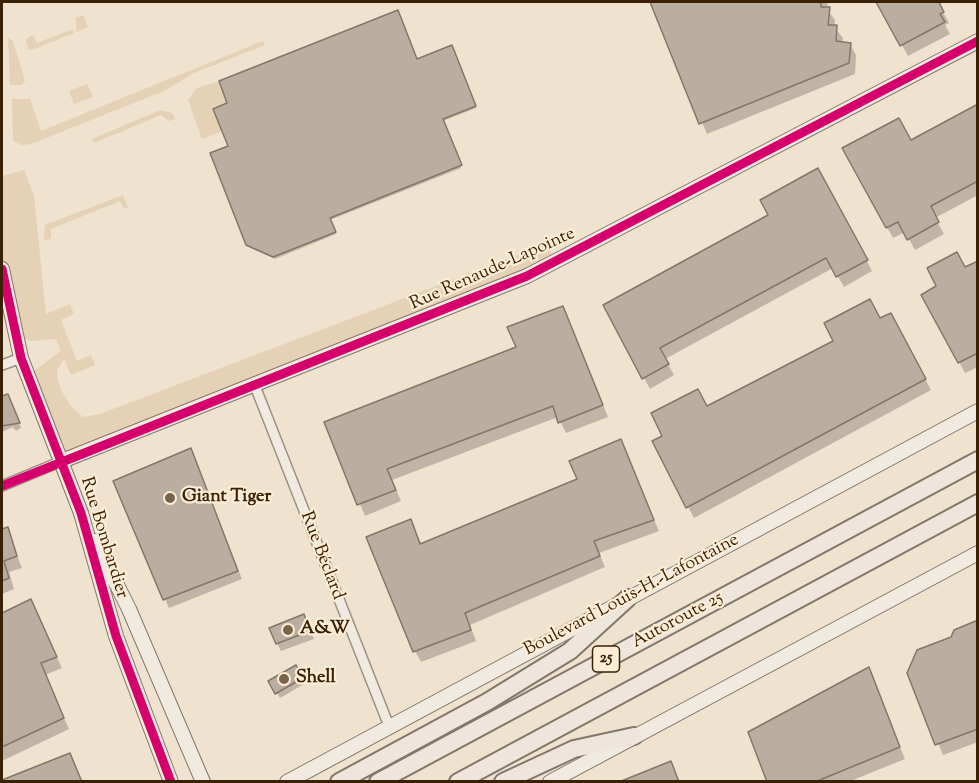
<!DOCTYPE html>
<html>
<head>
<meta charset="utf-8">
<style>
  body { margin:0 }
  #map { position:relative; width:979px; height:783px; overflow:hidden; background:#efe2cf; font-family:"Sorts Mill Goudy",serif }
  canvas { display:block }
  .frame { position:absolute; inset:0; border:3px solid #3a2005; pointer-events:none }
</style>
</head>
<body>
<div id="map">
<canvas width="979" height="783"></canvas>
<div class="frame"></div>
</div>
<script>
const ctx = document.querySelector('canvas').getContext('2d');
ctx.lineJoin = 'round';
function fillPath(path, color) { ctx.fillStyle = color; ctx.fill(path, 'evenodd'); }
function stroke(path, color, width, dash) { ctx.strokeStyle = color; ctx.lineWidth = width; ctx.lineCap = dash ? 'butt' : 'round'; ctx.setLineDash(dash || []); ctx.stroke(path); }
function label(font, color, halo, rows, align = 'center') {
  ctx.font = font + ' "Sorts Mill Goudy",serif'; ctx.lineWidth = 4.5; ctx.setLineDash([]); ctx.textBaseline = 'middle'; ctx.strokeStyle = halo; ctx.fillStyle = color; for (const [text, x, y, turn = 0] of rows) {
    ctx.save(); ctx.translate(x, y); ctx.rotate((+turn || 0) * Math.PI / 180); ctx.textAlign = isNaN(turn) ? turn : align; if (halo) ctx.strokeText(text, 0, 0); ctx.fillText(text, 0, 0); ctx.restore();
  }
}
const green = new Path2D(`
  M 83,15 L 88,27 L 76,32 L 76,18 Z
  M 73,29 L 74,33 L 32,50 L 28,49 L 26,40 L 30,36 L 34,36 L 37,43 Z
  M 8,38 L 13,41 L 25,81 L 22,85 L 10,85 Z
  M 263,41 L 265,45 L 194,73 L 164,91 L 31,144 L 22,145 L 13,141 L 12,99 L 30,99 L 41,131 Z
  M 219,81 L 227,103 L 222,131 L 202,139 L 188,100 L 197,88 Z
  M 87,84 L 93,97 L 74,104 L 69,91 Z
  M 160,110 L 172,113 L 175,119 L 169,121 L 161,115 L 94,143 L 92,139 Z
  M 24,170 L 34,196 L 46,314 L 70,304 L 74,314 L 61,320 L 77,361 L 91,355 L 95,365 L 71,375 L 64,359 L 57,370 C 57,388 69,408 84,417 L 100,414 L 547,244 L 555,262 L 62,461 L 27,376 L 61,351 L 56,339 L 32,341 L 15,336 L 2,268 L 2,176 Z
  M 123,195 L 128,207 L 124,209 L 120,201 L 51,229 L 51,239 L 44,240 L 45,225 Z`);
const shadow = new Path2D(`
  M 651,2 L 828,2 L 827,9 L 835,20 L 834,27 L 843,38 L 842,43 L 850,44 L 856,55 L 855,74 L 707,134 Z
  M 878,2 L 937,2 L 949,23 L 945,25 L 950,34 L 908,56 Z
  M 452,49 L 476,108 L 443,121 L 461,168 L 330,220 L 336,234 L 275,259 L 249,247 L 248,244 L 417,60 Z
  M 978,105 L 978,195 L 935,218 L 944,234 L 915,250 L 905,232 L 893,238 L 844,149 L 911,142 Z
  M 824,181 L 872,271 L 844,287 L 833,268 L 665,359 L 674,375 L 650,389 L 605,306 L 770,216 Z
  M 978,263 L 978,367 L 965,373 L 923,295 Z
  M 562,308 L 608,417 L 566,433 L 558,417 L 392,480 L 401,501 L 365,516 L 326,423 L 518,348 Z
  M 880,320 L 896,325 L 931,390 L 694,518 L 654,442 L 707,407 Z
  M 8,396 L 21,428 L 16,431 L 13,427 L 2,432 L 2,398 Z
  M 620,441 L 659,531 L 599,553 L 605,567 L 470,625 L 476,641 L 421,662 L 415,651 L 411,521 L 422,545 L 579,479 Z
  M 190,450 L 242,579 L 169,608 L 115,481 Z
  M 7,529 L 22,568 L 9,572 L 14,589 L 2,594 L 2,531 Z
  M 30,601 L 62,668 L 45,675 L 69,729 L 2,761 L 2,615 Z
  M 304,616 L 314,639 L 281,651 L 277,643 Z
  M 978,622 L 978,742 L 943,755 L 909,673 L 952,638 Z
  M 295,667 L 304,684 L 280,698 L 270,681 Z
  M 868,669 L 905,759 L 848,782 L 769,782 Z`);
const building = new Path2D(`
  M 650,2 L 821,2 L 821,7 L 830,7 L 828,25 L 837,25 L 836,41 L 851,43 L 849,63 L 699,124 Z
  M 876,2 L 939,2 L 944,12 L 940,14 L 945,22 L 900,46 Z
  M 398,10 L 417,59 L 452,45 L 476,106 L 443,119 L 462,165 L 330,218 L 336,232 L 273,257 L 246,245 L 210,153 L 228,146 L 213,109 L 227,103 L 219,81 Z
  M 978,104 L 978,181 L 931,206 L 939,222 L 907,240 L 898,222 L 886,228 L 842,148 L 899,118 L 911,140 Z
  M 818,168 L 868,260 L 836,277 L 826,258 L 660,348 L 669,364 L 642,379 L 603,305 L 768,215 L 760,200 Z
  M 957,252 L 965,267 L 978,261 L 978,353 L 958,363 L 921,295 L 936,286 L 927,268 Z
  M 870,299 L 880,318 L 891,313 L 926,379 L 686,508 L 652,441 L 662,436 L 651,413 L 698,389 L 707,406 L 833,341 L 824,323 Z
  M 563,306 L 603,405 L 558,423 L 553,406 L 387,469 L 396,490 L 357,505 L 324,422 L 516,347 L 507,327 Z
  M 8,394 L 20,423 L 2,426 L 2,396 Z
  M 621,439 L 654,520 L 594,541 L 600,556 L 465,613 L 471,630 L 413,652 L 366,537 L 411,519 L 420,544 L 577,479 L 569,461 Z
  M 191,448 L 238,571 L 163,600 L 113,481 Z
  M 8,527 L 17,556 L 4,561 L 9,578 L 2,581 L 2,529 Z
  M 31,599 L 57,657 L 41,663 L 64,718 L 2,747 L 2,613 Z
  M 304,614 L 310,631 L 276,644 L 269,628 Z
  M 978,620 L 978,729 L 935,745 L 907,673 L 917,650 L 951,637 L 954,630 Z
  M 296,665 L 303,678 L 275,694 L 268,681 Z
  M 869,667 L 900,747 L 815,782 L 767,782 L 748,732 Z
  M 70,753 L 82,782 L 2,782 L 2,780 Z
  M 671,761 L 679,782 L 619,782 Z`);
const street = new Path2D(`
  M 2,365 L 21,358
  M 255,386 L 389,726
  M 2,486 L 62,461`);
const secondary = new Path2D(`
  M 2,269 L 21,358 L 81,513 L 116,636 L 171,782
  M 62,461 L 527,276 L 978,41
  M 95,541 L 129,609 L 203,782
  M 287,782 L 978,411
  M 550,782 L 978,553`);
const highway = new Path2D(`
  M 339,782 L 487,702 L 570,651 L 628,598
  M 378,782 L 978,460
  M 458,782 L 978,503
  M 503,782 L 574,749 L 634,736`);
const cycleway = new Path2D(`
  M 2,269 L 21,358 L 81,513 L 116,636 L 171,782
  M 2,486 L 527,276 L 978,41`);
const markers = [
  [170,498,6,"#79644c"],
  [288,630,6,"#79644c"],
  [284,679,6,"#79644c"]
];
const shields = [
  [606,659,27]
];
const shieldNames = [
  ["25",606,659]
];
const streetNames = [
  ["Rue Renaude-Lapointe",493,270,-24],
  ["Rue Bombardier",103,538,73],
  ["Rue Béclard",321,556,69],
  ["Boulevard Louis-H.-Lafontaine",632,596,-28],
  ["Autoroute 25",678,621,-28]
];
const poiNames = [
  ["Giant Tiger",182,498],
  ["A&W",300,630],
  ["Shell",296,679]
];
fillPath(green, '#e4d1b6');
fillPath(shadow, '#0003');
fillPath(building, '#b9aea0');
stroke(building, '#827769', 1.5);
stroke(street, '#9c9284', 12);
stroke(secondary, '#827769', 16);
stroke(highway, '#827769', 20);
stroke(street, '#f1eae0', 9);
stroke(secondary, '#f1eae0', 14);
stroke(highway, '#eee6dc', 16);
stroke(cycleway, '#d6006c', 9);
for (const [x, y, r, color] of markers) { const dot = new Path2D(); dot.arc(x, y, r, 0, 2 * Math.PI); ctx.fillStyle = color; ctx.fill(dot); stroke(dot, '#fdedd7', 2); }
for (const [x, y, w] of shields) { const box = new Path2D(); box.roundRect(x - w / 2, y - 13, w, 26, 4.5); ctx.fillStyle = '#fdedd7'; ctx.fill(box); stroke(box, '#3a2005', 1.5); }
label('bold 16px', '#3a2005', null, shieldNames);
label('18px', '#3a2005', '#fdedd7', streetNames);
label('bold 18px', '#3a2005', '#fdedd7', poiNames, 'left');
</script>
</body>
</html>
